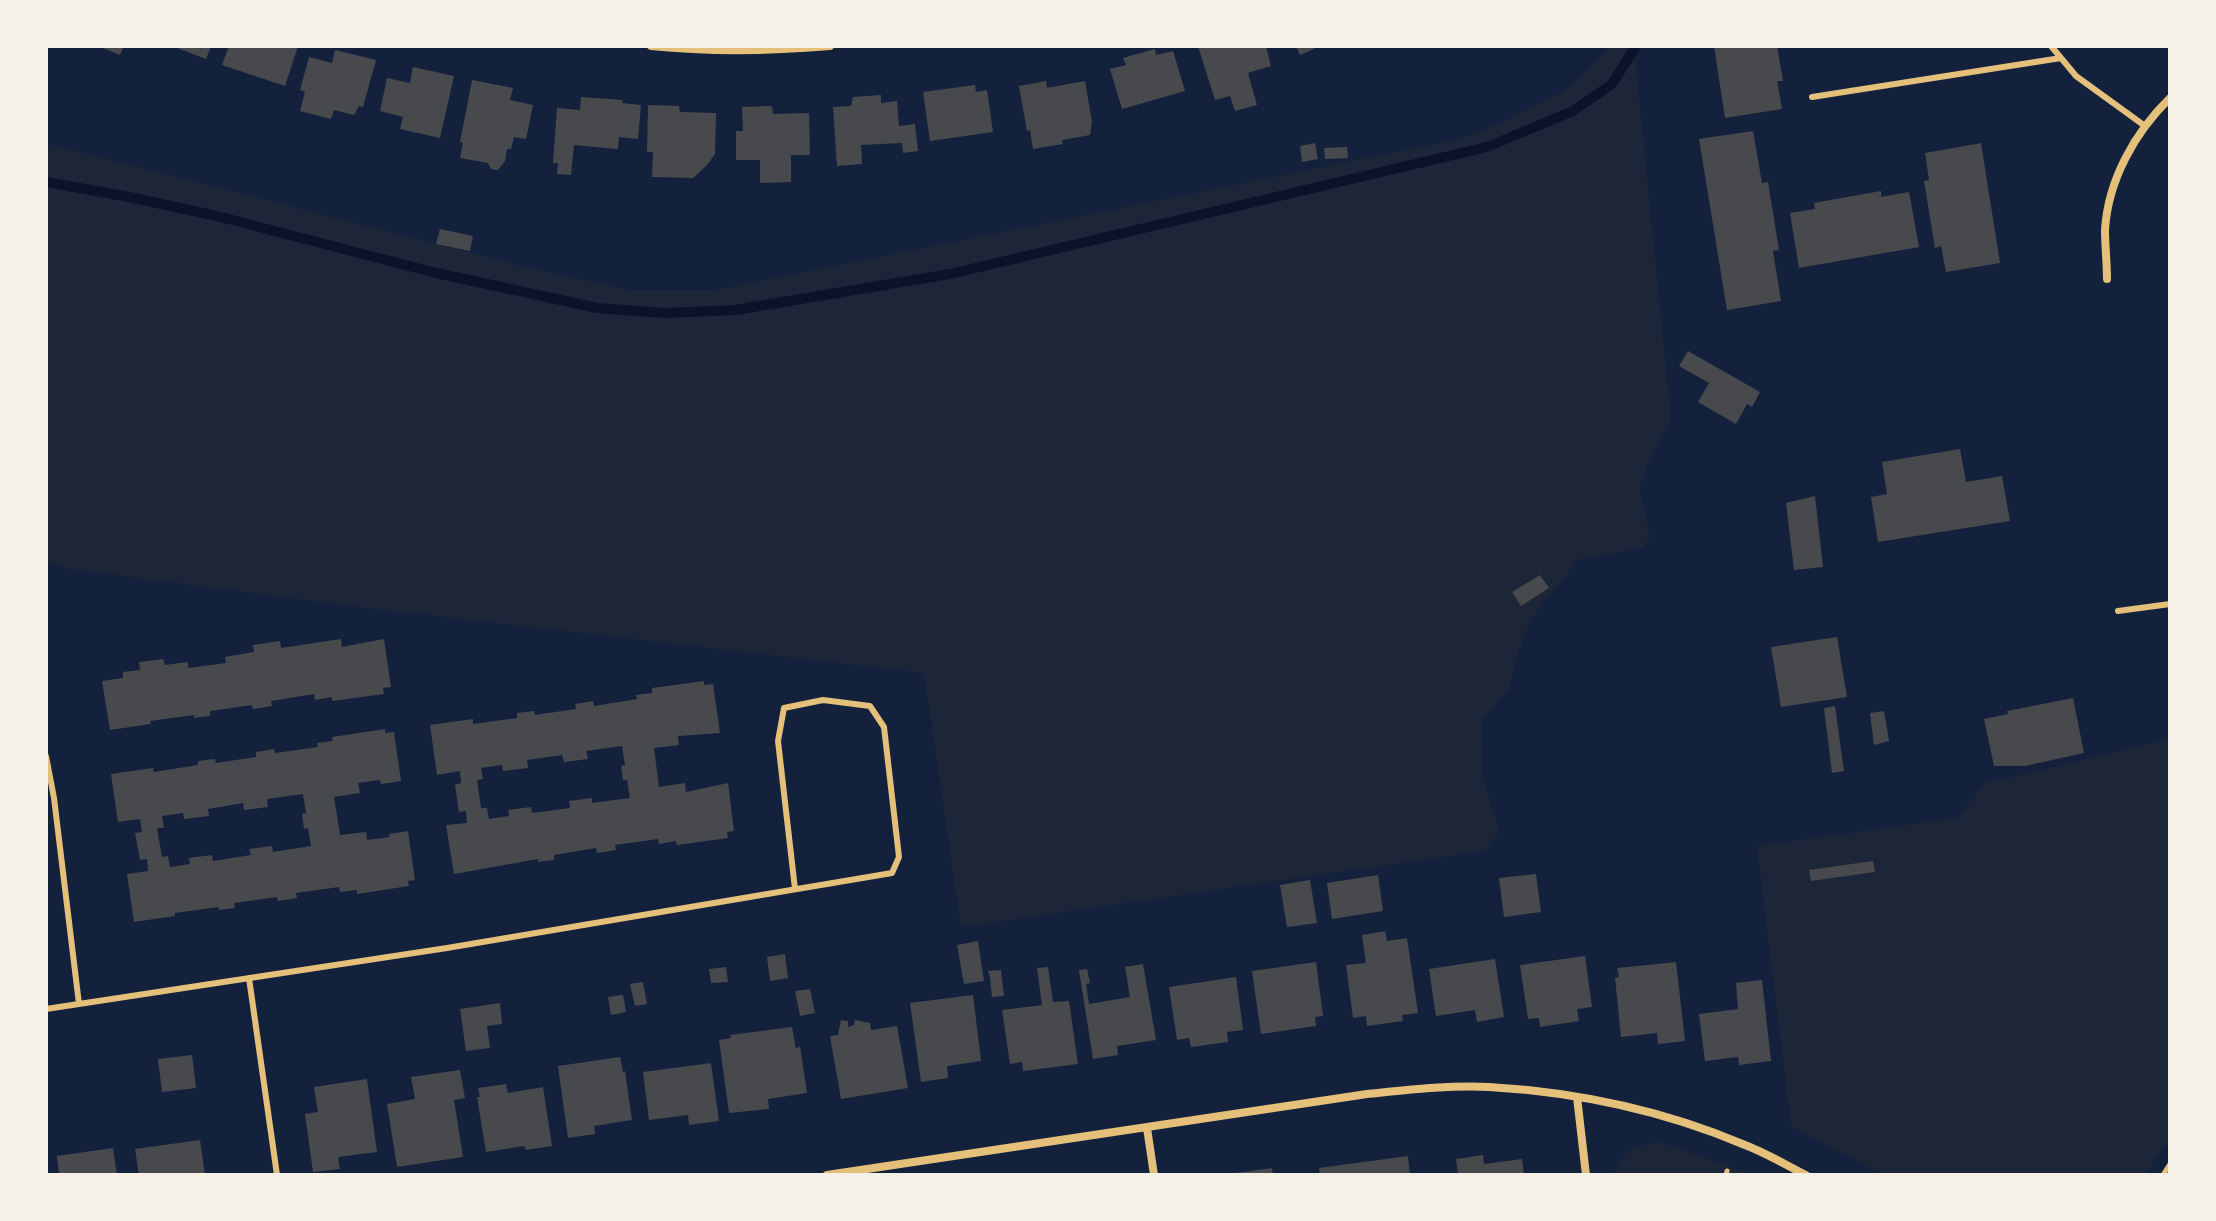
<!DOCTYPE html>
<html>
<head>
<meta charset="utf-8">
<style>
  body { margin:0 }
  #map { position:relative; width:2216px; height:1221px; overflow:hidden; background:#14213d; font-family:Poppins,sans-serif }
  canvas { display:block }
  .frame { position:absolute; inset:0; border:48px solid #f6f1e7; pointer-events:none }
</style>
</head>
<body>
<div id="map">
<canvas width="2216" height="1221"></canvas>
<div class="frame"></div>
</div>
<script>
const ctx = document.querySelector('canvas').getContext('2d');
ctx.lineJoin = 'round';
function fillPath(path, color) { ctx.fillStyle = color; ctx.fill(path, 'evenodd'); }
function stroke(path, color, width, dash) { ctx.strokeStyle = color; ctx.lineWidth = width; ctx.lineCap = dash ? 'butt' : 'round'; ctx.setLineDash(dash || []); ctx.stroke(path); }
const green = new Path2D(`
  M 1610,46 L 1634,46 L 1671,419 L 1646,468 L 1639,489 L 1650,536 L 1643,548 L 1579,559 L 1530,620 L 1516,660 L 1509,689 L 1481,722 L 1483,776 L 1499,832 L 1484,851 L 961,927 L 924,673 L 359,607 L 70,569 L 46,561 L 46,143 L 541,271 L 631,290 L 716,290 L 1461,139 L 1508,120 L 1564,91 L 1606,52 Z
  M 2170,739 L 2170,1139 L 2145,1175 L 1882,1175 L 1791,1126 L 1757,846 L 1957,818 L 1986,783 Z
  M 1661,1142 L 1754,1175 L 1612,1175 C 1624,1151 1634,1144 1661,1142 Z`);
const stream = new Path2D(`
  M 46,182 L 129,197 L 217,216 L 432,272 L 597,308 L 665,313 L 735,310 L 950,274 L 1487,147 L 1573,111 L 1612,84 L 1636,46`);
const building = new Path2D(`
  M 98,46 L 124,46 L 120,55 Z
  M 172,46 L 211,46 L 206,59 Z
  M 229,46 L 298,46 L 285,86 L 222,65 Z
  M 1198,46 L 1266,46 L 1271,66 L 1248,73 L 1257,105 L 1235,111 L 1230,96 L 1215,100 Z
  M 1296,46 L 1320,46 L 1300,55 Z
  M 1714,46 L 1777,46 L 1783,81 L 1777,81 L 1782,109 L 1725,118 Z
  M 1155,49 L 1156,55 L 1173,51 L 1185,91 L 1122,109 L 1110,69 L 1126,65 L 1123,58 Z
  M 335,50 L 376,60 L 363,107 L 359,106 L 354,115 L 334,110 L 331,119 L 300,111 L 305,92 L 300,90 L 309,57 L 332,63 Z
  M 413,67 L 454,76 L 440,138 L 400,129 L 403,117 L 380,111 L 387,78 L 410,83 Z
  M 472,80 L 513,88 L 510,100 L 533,105 L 526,139 L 514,137 L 511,149 L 507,149 L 505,161 L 498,170 L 491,169 L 488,163 L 460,158 L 463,143 L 460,142 Z
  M 1046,81 L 1047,88 L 1085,81 L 1092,122 L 1090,135 L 1062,140 L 1063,144 L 1033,149 L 1030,130 L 1027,131 L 1019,86 Z
  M 975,85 L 976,92 L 987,90 L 993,132 L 930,141 L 923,92 Z
  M 881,95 L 881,103 L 897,101 L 899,126 L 915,124 L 918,151 L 903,153 L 902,143 L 861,145 L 862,164 L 837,166 L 833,107 L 851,106 L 853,97 Z
  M 581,97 L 623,100 L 622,103 L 641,105 L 638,139 L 619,137 L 618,149 L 574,145 L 571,175 L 557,174 L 558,163 L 553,163 L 557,108 L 580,110 Z
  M 648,105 L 679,106 L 680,112 L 716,113 L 715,154 L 707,165 L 693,178 L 652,177 L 653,152 L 647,152 Z
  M 772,106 L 773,114 L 809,113 L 810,155 L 791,155 L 791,182 L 760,183 L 760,160 L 736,160 L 736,131 L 743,131 L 742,107 Z
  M 1753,131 L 1762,183 L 1768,182 L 1779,250 L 1773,251 L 1781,301 L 1727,310 L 1699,139 Z
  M 1315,143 L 1318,159 L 1302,162 L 1300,146 Z
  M 1981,143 L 2000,263 L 1946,272 L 1941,246 L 1935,248 L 1924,181 L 1929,180 L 1925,153 Z
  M 1347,147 L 1348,158 L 1325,159 L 1324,148 Z
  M 1881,191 L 1881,197 L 1909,192 L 1919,247 L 1799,268 L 1790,213 L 1815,209 L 1814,203 Z
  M 440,229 L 473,236 L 470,251 L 436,244 Z
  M 1688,351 L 1760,392 L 1752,407 L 1747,404 L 1736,424 L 1698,402 L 1709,383 L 1679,366 Z
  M 1960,449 L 1966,482 L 2002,476 L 2010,521 L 1878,542 L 1871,497 L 1887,494 L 1882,462 Z
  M 1815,496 L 1823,567 L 1794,570 L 1786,503 Z
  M 1540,575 L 1549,588 L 1521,606 L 1512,592 Z
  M 1837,637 L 1847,697 L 1781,707 L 1771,647 Z
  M 341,639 L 342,647 L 384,639 L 391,687 L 383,688 L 384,694 L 332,701 L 332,697 L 315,700 L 314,694 L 271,701 L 272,706 L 253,709 L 252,705 L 210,711 L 210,716 L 194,718 L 194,715 L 150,721 L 151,724 L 110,730 L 102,681 L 123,678 L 123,672 L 140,670 L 139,662 L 163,659 L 165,665 L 188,662 L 188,668 L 226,663 L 225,657 L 254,652 L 253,645 L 280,641 L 281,648 Z
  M 704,681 L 704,685 L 713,684 L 720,733 L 678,736 L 679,745 L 654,748 L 659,787 L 685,783 L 686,792 L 728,783 L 734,831 L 727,832 L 728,838 L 677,845 L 676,841 L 659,844 L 658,839 L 615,845 L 616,850 L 597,853 L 596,848 L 554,855 L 554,860 L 538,862 L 538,859 L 454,874 L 446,825 L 467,823 L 466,811 L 459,812 L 455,785 L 461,783 L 460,771 L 437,775 L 430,725 L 473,719 L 473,724 L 517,718 L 517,713 L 534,711 L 535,715 L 576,709 L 575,704 L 593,701 L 594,706 L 637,699 L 636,695 L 652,693 L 652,688 ZM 622,746 L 625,765 L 621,766 L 623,780 L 627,780 L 630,798 L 592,803 L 592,798 L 569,801 L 570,808 L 532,813 L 531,807 L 508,810 L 509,816 L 489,819 L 487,808 L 481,808 L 477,780 L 483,779 L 481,768 L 502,765 L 503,771 L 528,768 L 527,760 L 562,755 L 564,762 L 588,759 L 586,751 Z
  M 2073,698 L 2084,753 L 2025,766 L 1994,766 L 1984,719 L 2008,714 L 2007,711 Z
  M 1835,706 L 1844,771 L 1832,773 L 1824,708 Z
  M 1884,711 L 1889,741 L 1874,745 L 1870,713 Z
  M 385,729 L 385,733 L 394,732 L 401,781 L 381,784 L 380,780 L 358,783 L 360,793 L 334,797 L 340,835 L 366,832 L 367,840 L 390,837 L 389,834 L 408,831 L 415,880 L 408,881 L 409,886 L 357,894 L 357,890 L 340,892 L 339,887 L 296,893 L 297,898 L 278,901 L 277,897 L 234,903 L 235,908 L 219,910 L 218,907 L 175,913 L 175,916 L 134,922 L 127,874 L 148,871 L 147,859 L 140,860 L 135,833 L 142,832 L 140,819 L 118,822 L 111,774 L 153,768 L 154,772 L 198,765 L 198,761 L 215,759 L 216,763 L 256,757 L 256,752 L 274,749 L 275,753 L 318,747 L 317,743 L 333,741 L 332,737 ZM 303,794 L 306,813 L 302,814 L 304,829 L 308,828 L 311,846 L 273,852 L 272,846 L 249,849 L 251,855 L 213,861 L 212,855 L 189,858 L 190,864 L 170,867 L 168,856 L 162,857 L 157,828 L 164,828 L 162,816 L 183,813 L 184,819 L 209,816 L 208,809 L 243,803 L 244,810 L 268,807 L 267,799 Z
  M 1873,861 L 1875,872 L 1811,881 L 1809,870 Z
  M 1536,874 L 1541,912 L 1504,917 L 1499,878 Z
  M 1378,875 L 1383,911 L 1332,919 L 1327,883 Z
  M 1310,880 L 1317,923 L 1287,927 L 1280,885 Z
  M 1385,931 L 1387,941 L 1407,938 L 1418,1013 L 1402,1015 L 1403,1021 L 1367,1026 L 1366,1016 L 1353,1018 L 1346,965 L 1366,963 L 1362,935 Z
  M 978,941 L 984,981 L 964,984 L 957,945 Z
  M 785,954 L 788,978 L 770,981 L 767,957 Z
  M 1585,956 L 1592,1007 L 1577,1009 L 1579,1021 L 1540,1027 L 1539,1018 L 1528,1019 L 1520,965 Z
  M 1495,959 L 1504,1017 L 1477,1022 L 1475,1010 L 1436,1016 L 1429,969 Z
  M 1316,962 L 1323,1016 L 1315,1017 L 1316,1026 L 1261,1034 L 1252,971 Z
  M 1676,962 L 1685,1041 L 1658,1044 L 1657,1033 L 1621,1037 L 1615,978 L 1619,977 L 1617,968 Z
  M 1143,964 L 1156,1040 L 1117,1046 L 1118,1055 L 1093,1059 L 1079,970 L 1087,969 L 1090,983 L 1086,984 L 1089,1004 L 1130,997 L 1125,967 Z
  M 726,967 L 728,982 L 711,983 L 709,969 Z
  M 1048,967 L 1053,1002 L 1069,1001 L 1078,1064 L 1023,1071 L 1022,1062 L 1010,1064 L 1002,1010 L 1042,1005 L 1037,968 Z
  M 1001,970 L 1004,996 L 992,997 L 990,977 L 988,971 Z
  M 1236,977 L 1243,1030 L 1227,1032 L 1228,1042 L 1191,1047 L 1189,1038 L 1177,1040 L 1169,987 Z
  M 1762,980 L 1771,1061 L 1739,1065 L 1738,1057 L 1705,1061 L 1699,1014 L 1738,1009 L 1736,983 Z
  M 643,982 L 647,1004 L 635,1006 L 630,984 Z
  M 810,989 L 815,1013 L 800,1016 L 795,991 Z
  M 623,995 L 626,1012 L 611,1015 L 608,997 Z
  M 973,995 L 981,1061 L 947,1066 L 948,1078 L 921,1082 L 910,1003 Z
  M 500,1003 L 502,1024 L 487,1026 L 490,1048 L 466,1051 L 460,1009 Z
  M 841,1020 L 848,1021 L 848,1027 L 854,1025 L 855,1020 L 870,1023 L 871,1030 L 897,1026 L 908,1088 L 841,1099 L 830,1036 L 838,1035 Z
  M 792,1027 L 796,1049 L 800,1046 L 807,1093 L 768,1099 L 769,1109 L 729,1113 L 719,1040 L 731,1038 L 730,1035 Z
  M 192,1055 L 196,1088 L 162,1092 L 158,1059 Z
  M 620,1057 L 623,1072 L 625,1071 L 632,1120 L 594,1126 L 595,1134 L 568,1138 L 558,1066 Z
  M 711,1063 L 719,1121 L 689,1125 L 688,1115 L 649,1120 L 643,1072 Z
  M 460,1070 L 465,1098 L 454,1100 L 463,1157 L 397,1167 L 387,1104 L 415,1099 L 411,1077 Z
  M 367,1079 L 377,1152 L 338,1157 L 340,1169 L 313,1172 L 305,1114 L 318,1112 L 314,1087 Z
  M 506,1084 L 508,1093 L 543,1087 L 552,1146 L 526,1150 L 524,1146 L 486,1152 L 477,1097 L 480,1097 L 478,1088 Z
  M 200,1140 L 205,1175 L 139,1175 L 135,1149 Z
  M 113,1148 L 117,1175 L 59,1175 L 57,1156 Z
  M 1483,1155 L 1484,1164 L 1522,1159 L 1524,1175 L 1458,1175 L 1456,1159 Z
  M 1408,1156 L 1410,1175 L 1320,1175 L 1319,1168 Z
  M 1272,1168 L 1273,1175 L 1236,1175 L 1236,1173 Z`);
const path = new Path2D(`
  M 1726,1175 L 1727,1171
  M 2163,1175 L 2170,1164`);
const service = new Path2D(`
  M 2051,46 L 2076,76 L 2145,126
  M 1812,97 L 2061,58
  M 2118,611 L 2170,604
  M 46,756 L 54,798 L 79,1004
  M 249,978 L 277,1175
  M 46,1009 L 447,948 L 892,873 L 899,857 L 884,727 L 870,706 L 823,700 L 784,708 L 778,741 L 795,889`);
const minor = new Path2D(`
  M 651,46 C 710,52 771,51 830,46
  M 2107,279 C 2107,263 2105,246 2105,230 C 2108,180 2135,132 2170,98
  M 1577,1097 L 1586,1175
  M 1147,1128 L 1154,1175
  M 827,1175 L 1367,1094 C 1407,1090 1449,1085 1489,1087 C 1576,1092 1665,1111 1745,1145 C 1766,1153 1786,1165 1806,1175`);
fillPath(green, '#1d2539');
stroke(stream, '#0b132b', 10);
fillPath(building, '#48494c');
stroke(path, '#e5c07b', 5);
stroke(service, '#e5c07b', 6);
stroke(minor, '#e5c07b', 8);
</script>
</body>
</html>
